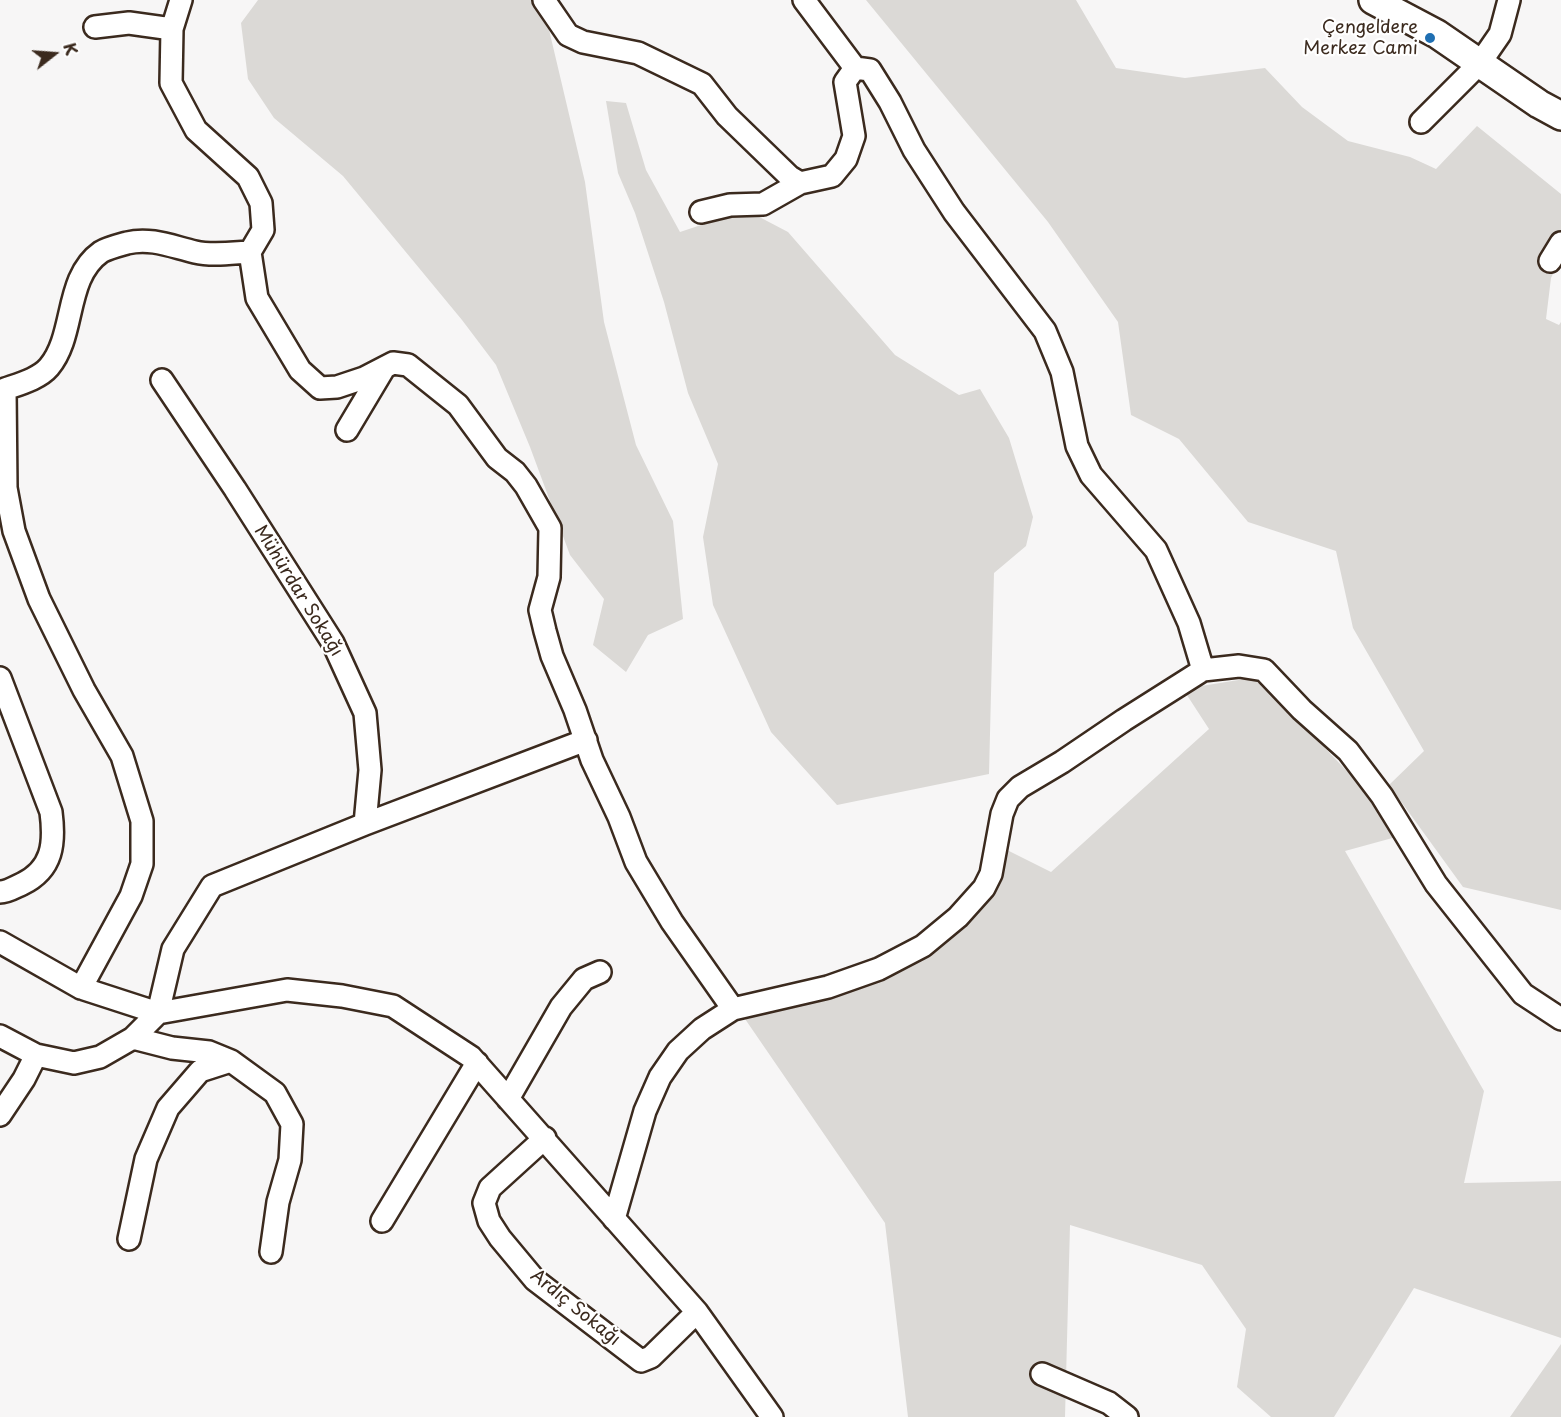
<!DOCTYPE html>
<html>
<head>
<meta charset="utf-8">
<style>
  body { margin:0 }
  #map { position:relative; width:1561px; height:1417px; overflow:hidden; background:#f7f6f6; font-family:"Playpen Sans",sans-serif }
  canvas { display:block }
  .north { position:absolute; left:24px; top:24px; width:60px; height:60px; -webkit-text-stroke:4px #fff; paint-order:stroke; rotate:73deg; font-size:16px; font-weight:700; line-height:24px; text-align:center; color:#3b2a1e }
  .north::after { content:''; display:block; margin:auto; width:21px; height:27px; background:#3b2a1e; clip-path:polygon(50% 0,100% 100%,50% 72%,0 100%) }
</style>
</head>
<body>
<div id="map">
<canvas width="1561" height="1417"></canvas>
<div class="north">K</div>
</div>
<script>
const ctx = document.querySelector('canvas').getContext('2d');
ctx.lineJoin = 'round';
function fillPath(path, color) { ctx.fillStyle = color; ctx.fill(path, 'evenodd'); }
function stroke(path, color, width, dash) { ctx.strokeStyle = color; ctx.lineWidth = width; ctx.lineCap = dash ? 'butt' : 'round'; ctx.setLineDash(dash || []); ctx.stroke(path); }
function label(font, color, halo, rows, align = 'center') {
  ctx.font = font + ' "Playpen Sans",sans-serif'; ctx.lineWidth = 4.5; ctx.setLineDash([]); ctx.textBaseline = 'middle'; ctx.strokeStyle = halo; ctx.fillStyle = color; for (const [text, x, y, turn = 0] of rows) {
    ctx.save(); ctx.translate(x, y); ctx.rotate((+turn || 0) * Math.PI / 180); ctx.textAlign = isNaN(turn) ? turn : align; if (halo) ctx.strokeText(text, 0, 0); ctx.fillText(text, 0, 0); ctx.restore();
  }
}
const green = new Path2D(`
  M 258,0 L 542,0 L 585,182 L 604,322 L 636,445 L 673,521 L 683,619 L 648,635 L 626,672 L 593,645 L 604,599 L 570,555 L 530,447 L 496,365 L 462,320 L 343,176 L 274,118 L 248,79 L 241,23 Z
  M 866,0 L 1076,0 L 1116,68 L 1185,78 L 1265,68 L 1302,107 L 1348,141 L 1410,157 L 1436,169 L 1477,126 L 1561,194 L 1561,257 L 1551,278 L 1546,319 L 1559,325 L 1561,322 L 1561,910 L 1463,887 L 1389,785 L 1424,751 L 1353,628 L 1336,551 L 1248,522 L 1179,439 L 1131,415 L 1118,322 L 1048,222 Z
  M 606,101 L 626,103 L 646,170 L 680,232 L 746,210 L 788,232 L 895,355 L 959,395 L 980,389 L 1009,438 L 1033,517 L 1026,546 L 994,573 L 989,774 L 837,805 L 771,732 L 713,605 L 703,537 L 718,464 L 688,393 L 664,302 L 635,213 L 618,173 Z
  M 1257,677 L 1407,834 L 1345,851 L 1484,1091 L 1464,1183 L 1561,1181 L 1561,1338 L 1414,1288 L 1334,1417 L 1271,1417 L 1237,1387 L 1246,1329 L 1202,1265 L 1070,1225 L 1065,1417 L 908,1417 L 885,1223 L 743,1016 L 906,942 L 982,895 L 1001,847 L 1051,872 L 1209,729 L 1183,689 Z
  M 1561,1344 L 1561,1417 L 1510,1417 Z`);
const minor = new Path2D(`
  M 544,0 L 568,35 L 583,42 L 638,53 L 702,84 L 727,116 L 790,177 L 800,183 L 832,176 L 846,159 L 854,136 L 845,82 L 855,68 L 870,70 L 890,102 L 914,150 L 954,212 L 1045,331 L 1062,372 L 1077,446 L 1091,475 L 1156,550 L 1189,623 L 1203,670
  M 804,0 L 855,68
  M 95,27 L 129,23 L 172,29
  M 1421,122 L 1480,63 L 1500,34 L 1509,0
  M 701,212 L 730,205 L 763,204 L 800,183
  M 250,252 L 257,298 L 300,370 L 320,388 L 337,387 L 364,378 L 393,363 L 408,365 L 458,405 L 497,458 L 515,472 L 526,486 L 550,528 L 549,577 L 540,610 L 545,631 L 552,656 L 575,710 L 592,760 L 619,817 L 636,862 L 672,922 L 733,1009
  M 1550,261 L 1561,243
  M 162,380 L 235,489 L 333,643 L 365,713 L 370,770 L 365,824
  M 5,389 L 6,488 L 14,531 L 39,599 L 84,690 L 122,756 L 142,821 L 142,864 L 131,896 L 81,988
  M 0,391 C 15,385 38,380 49,367 C 76,335 64,278 101,252 C 108,248 120,245 127,243 C 151,237 173,247 195,252 C 212,256 232,253 250,252 L 263,230 L 261,203 L 248,177 L 196,130 L 171,83 L 172,29 L 181,0
  M 347,430 L 384,368
  M 0,678 L 51,812 C 55,843 53,869 22,884 C 15,887 8,892 0,892
  M 0,942 L 81,988 L 158,1013 L 287,990 L 342,996 L 393,1006 L 471,1057 L 697,1312 L 772,1417
  M 0,1036 L 36,1055 L 74,1063 L 100,1057 L 133,1038 L 158,1013 L 173,949 L 212,886 L 365,824 L 586,740
  M 133,1038 L 172,1048 L 209,1052 L 231,1061 L 275,1093 L 292,1124 L 290,1160 L 278,1202 L 271,1252
  M 508,1099 L 561,1007 L 584,979 L 600,972
  M 0,1115 L 24,1079 L 36,1055
  M 545,1138 L 490,1188 L 484,1203 L 489,1221 L 500,1238 L 535,1280 L 641,1361 L 651,1357 L 697,1312
  M 614,1219 L 645,1111 L 660,1077 L 678,1051 L 702,1029 L 733,1009 L 828,987 L 879,969 L 923,946 L 958,917 L 984,888 L 991,874 L 1002,814 L 1008,799 L 1020,787 L 1062,762 L 1124,720 L 1203,670 L 1239,666 L 1264,670 L 1302,710 L 1348,751 L 1382,796 L 1436,884 L 1523,994 L 1561,1019
  M 382,1221 L 477,1063
  M 129,1239 L 146,1159 L 168,1108 L 200,1071 L 231,1061
  M 1042,1374 L 1109,1403 L 1127,1417`);
const major = new Path2D(`
  M 1373,0 L 1437,34 L 1539,104 L 1561,116`);
const markers = [
  [1430,38,6,"#1f6fb2"]
];
const poiNames = [
  ["Çengeldere",1418,28],
  ["Merkez Cami",1418,49]
];
const streetNames = [
  ["Mühürdar Sokağı",298,591,58],
  ["Ardıç Sokağı",575,1308,39]
];
fillPath(green, '#dbd9d6');
stroke(minor, '#3b2a1e', 26);
stroke(major, '#3b2a1e', 32);
stroke(minor, '#fff', 21);
stroke(major, '#fff', 27);
for (const [x, y, r, color] of markers) { const dot = new Path2D(); dot.arc(x, y, r, 0, 2 * Math.PI); ctx.fillStyle = color; ctx.fill(dot); stroke(dot, '#fff', 2); }
label('18px', '#3b2a1e', '#fff', poiNames, 'right');
label('18px', '#3b2a1e', '#fff', streetNames);
</script>
</body>
</html>
